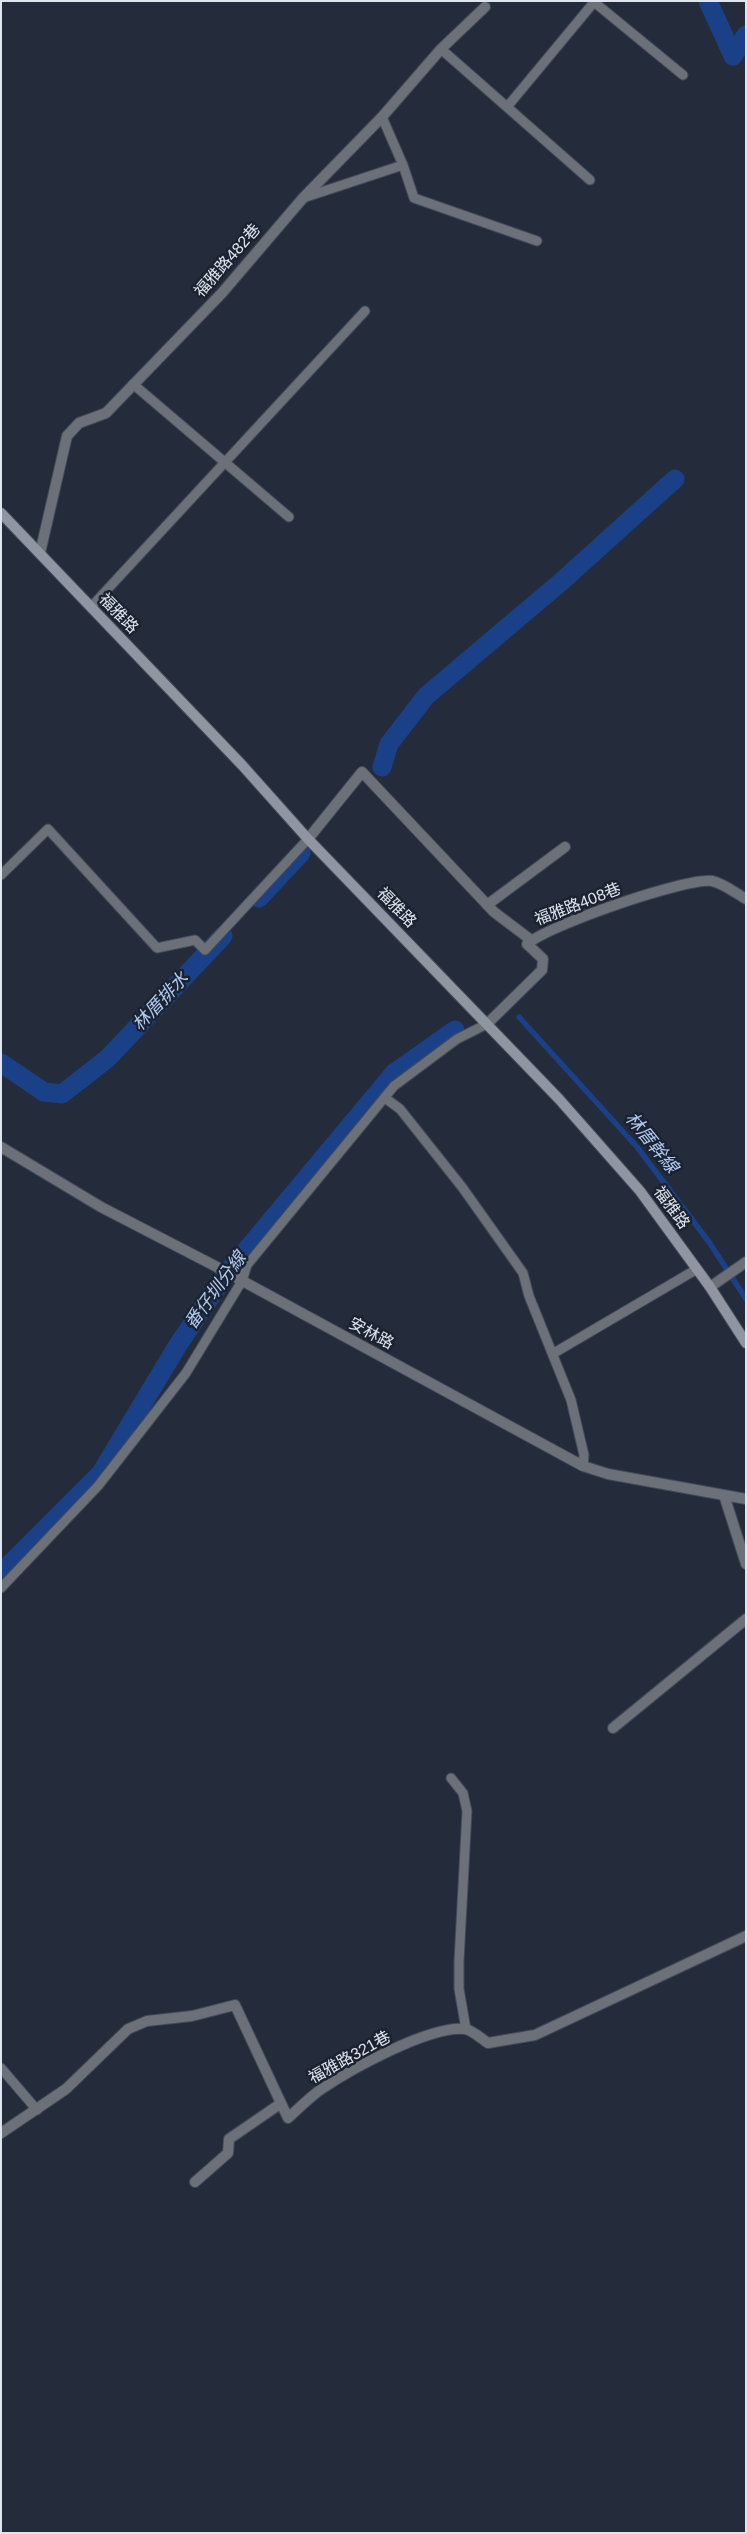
<!DOCTYPE html>
<html>
<head>
<meta charset="utf-8">
<style>
  body { margin:0 }
  #map { position:relative; width:747px; height:2534px; overflow:hidden; background:#242c3b; font-family:Arial,sans-serif }
  canvas { display:block }
  .frame { position:absolute; inset:0; border:2px solid #dfe5ee; pointer-events:none }
</style>
</head>
<body>
<div id="map">
<canvas width="747" height="2534"></canvas>
<div class="frame"></div>
</div>
<script>
const ctx = document.querySelector('canvas').getContext('2d');
ctx.lineJoin = 'round';
function stroke(path, color, width, dash) { ctx.strokeStyle = color; ctx.lineWidth = width; ctx.lineCap = dash ? 'butt' : 'round'; ctx.setLineDash(dash || []); ctx.stroke(path); }
function label(font, color, halo, rows, align = 'center') {
  ctx.font = font + ' Arial,"Noto Sans TC",sans-serif'; ctx.lineWidth = 5; ctx.setLineDash([]); ctx.textBaseline = 'middle'; ctx.strokeStyle = halo; ctx.fillStyle = color; for (const [text, x, y, turn = 0] of rows) {
    ctx.save(); ctx.translate(x, y); ctx.rotate((+turn || 0) * Math.PI / 180); ctx.textAlign = isNaN(turn) ? turn : align; if (halo) ctx.strokeText(text, 0, 0); ctx.fillText(text, 0, 0); ctx.restore();
  }
}
const stream = new Path2D(`
  M 519,1017 L 637,1147 L 709,1242 L 746,1299`);
const canal = new Path2D(`
  M 708,1 L 733,56 L 746,35
  M 382,767 L 389,744 L 426,696 L 562,581 L 675,479
  M 259,898 L 301,853
  M 1,1063 L 44,1092 L 62,1094 L 108,1058 L 223,936
  M 1,1573 L 101,1473 L 178,1345 L 223,1278 L 394,1073 L 455,1030`);
const service = new Path2D(`
  M 594,2 L 683,75
  M 441,49 L 590,180
  M 507,107 L 595,1
  M 382,117 L 403,165 L 414,198 L 537,241
  M 303,198 L 403,165
  M 133,384 L 289,517
  M 91,607 L 365,311
  M 1,875 L 48,829 L 157,948 L 195,940 L 205,950 L 308,839
  M 385,1098 L 400,1109 L 462,1187 L 523,1273 L 529,1296 L 571,1400 L 584,1455 L 583,1466
  M 554,1353 L 697,1269
  M 1,1588 L 98,1486 L 186,1373 L 242,1281 L 247,1265 L 394,1086 L 457,1039 L 487,1024
  M 451,1778 L 463,1793 L 467,1811 L 459,1961 L 459,1989 L 466,2029
  M 1,2068 L 37,2110`);
const minor = new Path2D(`
  M 40,553 L 67,436 L 79,423 L 106,413 L 222,293 L 303,198 L 382,117 L 441,49 L 485,7
  M 308,839 L 362,772 L 494,912 L 531,940
  M 487,905 L 565,847
  M 487,1024 L 542,970 L 543,959 L 527,944 C 549,925 684,878 712,881 C 723,883 737,894 746,899
  M 1,1147 L 101,1207 L 215,1266 L 583,1466 L 608,1474 L 746,1499
  M 710,1287 L 746,1262
  M 724,1495 L 746,1564
  M 613,1728 L 746,1619
  M 1,2133 L 66,2089 L 128,2029 L 147,2021 L 192,2016 L 235,2005 L 288,2118 C 298,2109 309,2098 320,2090 C 349,2070 430,2025 465,2029 C 472,2030 482,2039 488,2043 L 535,2035 L 746,1936
  M 195,2182 L 228,2153 L 229,2139 L 280,2104`);
const secondary = new Path2D(`
  M 1,513 L 242,765 L 308,839 L 559,1099 L 640,1191 L 710,1287 L 746,1343`);
const streetNames = [
  ["福雅路482巷",228,261,-49],
  ["福雅路",118,614,46],
  ["福雅路408巷",578,905,-21],
  ["福雅路",396,908,46],
  ["福雅路",671,1208,54],
  ["安林路",371,1334,28],
  ["福雅路321巷",350,2058,-29]
];
const waterNames = [
  ["林厝排水",161,1002,-47],
  ["林厝幹線",651,1143,51],
  ["番仔圳分線",216,1291,-54]
];
stroke(stream, '#1a4187', 5.5);
stroke(canal, '#1a4187', 19);
stroke(service, '#424a58', 11);
stroke(minor, '#424a58', 12);
stroke(secondary, '#424a58', 12);
stroke(service, '#6c7078', 9);
stroke(minor, '#6c7078', 10);
stroke(secondary, '#8f96a2', 10);
label('16px', '#dfe5ee', '#1b2331', streetNames);
label('italic 18px', '#b2caf2', '#1b2331', waterNames);
</script>
</body>
</html>
